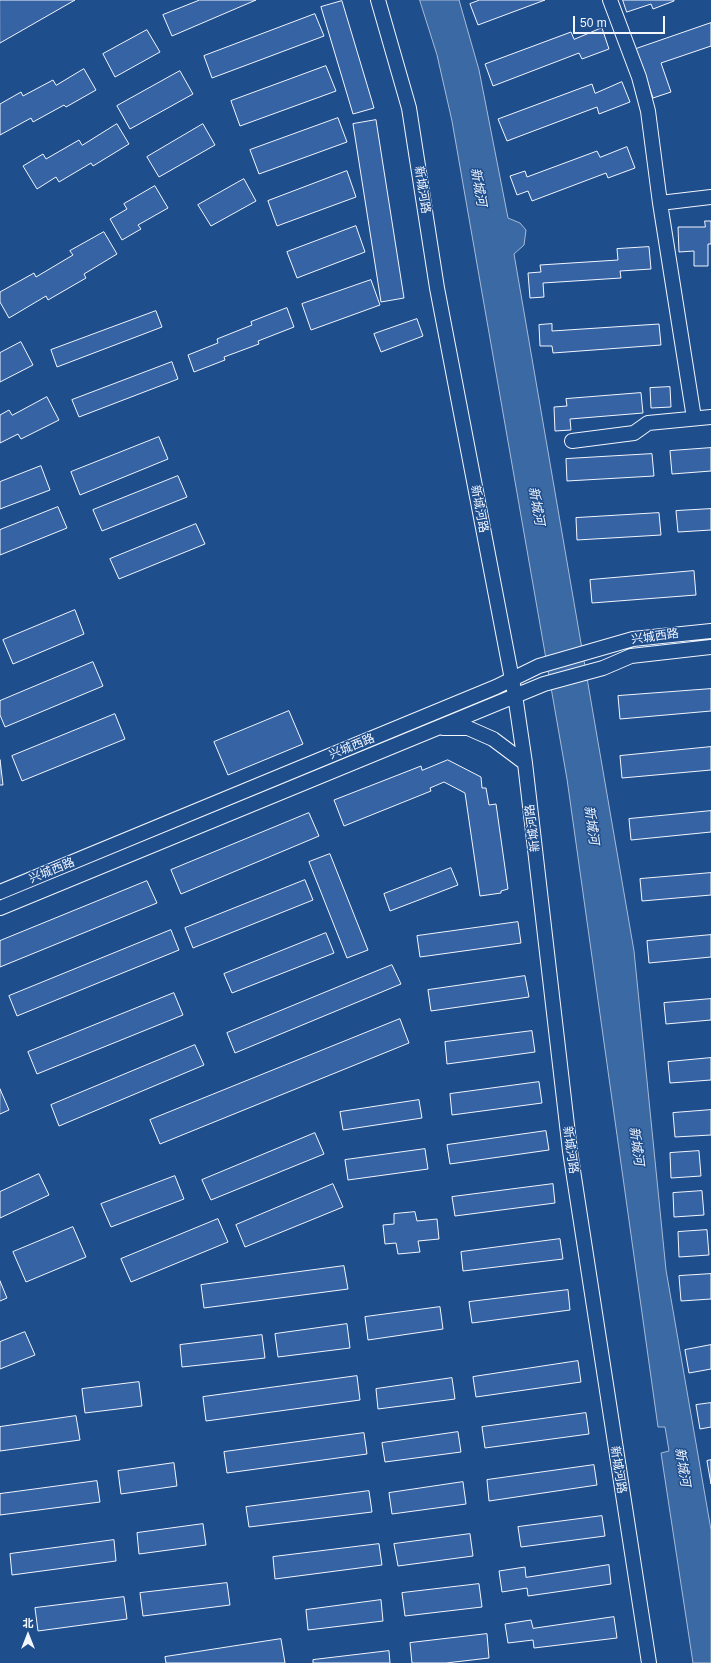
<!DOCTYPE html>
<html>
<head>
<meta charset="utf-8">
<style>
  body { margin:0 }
  #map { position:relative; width:711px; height:1663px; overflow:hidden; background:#1f4e8c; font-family:Helvetica,"Noto Sans SC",sans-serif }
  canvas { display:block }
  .north { position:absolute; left:8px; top:1615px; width:40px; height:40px; -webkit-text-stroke:3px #1f4e8c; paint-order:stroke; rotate:0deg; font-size:11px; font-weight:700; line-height:16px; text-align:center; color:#f2f6ff }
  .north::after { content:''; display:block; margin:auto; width:14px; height:18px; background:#f2f6ff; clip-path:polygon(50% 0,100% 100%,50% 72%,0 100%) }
  .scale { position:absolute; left:573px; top:16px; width:92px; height:18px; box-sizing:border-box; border:2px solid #f2f6ff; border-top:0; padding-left:5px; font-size:12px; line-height:14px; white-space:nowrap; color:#f2f6ff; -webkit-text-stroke:3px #1f4e8c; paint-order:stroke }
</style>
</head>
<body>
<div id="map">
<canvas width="711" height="1663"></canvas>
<div class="north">北</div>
<div class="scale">50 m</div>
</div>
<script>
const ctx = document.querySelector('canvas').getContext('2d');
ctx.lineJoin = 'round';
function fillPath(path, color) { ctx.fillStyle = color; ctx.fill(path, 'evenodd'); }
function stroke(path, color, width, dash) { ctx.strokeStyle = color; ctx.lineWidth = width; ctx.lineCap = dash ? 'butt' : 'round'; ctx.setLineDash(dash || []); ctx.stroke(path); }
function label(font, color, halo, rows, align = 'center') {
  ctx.font = font + ' Helvetica,"Noto Sans SC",sans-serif'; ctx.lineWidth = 3; ctx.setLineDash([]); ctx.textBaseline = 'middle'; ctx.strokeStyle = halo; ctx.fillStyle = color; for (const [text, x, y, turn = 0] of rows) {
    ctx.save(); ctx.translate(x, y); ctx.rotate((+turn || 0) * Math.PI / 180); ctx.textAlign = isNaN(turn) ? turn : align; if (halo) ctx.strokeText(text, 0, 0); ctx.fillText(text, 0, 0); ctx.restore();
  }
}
const water = new Path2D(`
  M 420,0 L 459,0 L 479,70 L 508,218 L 520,223 L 526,230 L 524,245 L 514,254 L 634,951 L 666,1270 L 711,1530 L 711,1663 L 693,1663 L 661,1453 L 669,1451 L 665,1427 L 658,1427 L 567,779 L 452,121 L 437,55 Z`);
const building = new Path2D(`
  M 0,0 L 75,0 L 0,43 Z
  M 200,0 L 256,0 L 172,36 L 163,15 Z
  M 480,0 L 545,0 L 478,25 L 470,4 Z
  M 623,0 L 674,0 L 674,1 L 653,9 L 651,4 L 627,12 Z
  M 342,1 L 374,108 L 353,114 L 321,7 Z
  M 315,14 L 324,36 L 212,78 L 204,56 Z
  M 711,23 L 711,46 L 661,63 L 671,92 L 653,98 L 636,49 Z
  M 602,28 L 609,49 L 582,59 L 579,53 L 493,86 L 485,64 L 571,32 L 574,39 Z
  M 147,30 L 160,52 L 115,77 L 103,54 Z
  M 326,66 L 336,91 L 240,126 L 231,101 Z
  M 84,69 L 96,90 L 66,107 L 64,105 L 33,122 L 31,118 L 0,135 L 0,104 L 21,92 L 23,96 L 53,80 L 56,85 Z
  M 180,71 L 193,94 L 130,129 L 117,106 Z
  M 622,82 L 630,102 L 599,114 L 597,107 L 507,141 L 498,119 L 592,84 L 595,93 Z
  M 338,118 L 347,142 L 259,174 L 250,150 Z
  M 376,120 L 404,298 L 381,302 L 353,124 Z
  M 117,124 L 129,144 L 93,166 L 91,163 L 59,182 L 56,177 L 37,189 L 23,166 L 43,154 L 46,159 L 79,140 L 82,145 Z
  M 203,124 L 215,145 L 159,177 L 147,157 Z
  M 627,147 L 635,168 L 608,178 L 606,173 L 532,201 L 528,191 L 517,195 L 510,176 L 525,171 L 527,177 L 597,151 L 600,157 Z
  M 347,171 L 356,197 L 277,226 L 268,201 Z
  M 244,179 L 256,201 L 211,226 L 198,205 Z
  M 155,186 L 168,208 L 138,225 L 141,229 L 122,240 L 110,219 L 127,209 L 124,204 Z
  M 705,221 L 711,221 L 711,244 L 708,244 L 708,266 L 694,266 L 694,251 L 679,252 L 678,227 L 705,227 Z
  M 356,226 L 365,252 L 297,278 L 287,252 Z
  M 104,232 L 117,254 L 84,274 L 86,278 L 48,300 L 46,296 L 9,318 L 0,302 L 0,292 L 34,273 L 36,277 L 73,255 L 70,251 Z
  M 649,247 L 651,269 L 620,271 L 621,278 L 543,283 L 544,297 L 530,298 L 528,273 L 541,272 L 540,265 L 618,260 L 617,249 Z
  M 371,280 L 380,305 L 311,330 L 302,304 Z
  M 287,308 L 294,327 L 258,341 L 259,344 L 224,357 L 225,360 L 194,372 L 188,355 L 218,343 L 217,339 L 252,325 L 251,322 Z
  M 156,311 L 162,327 L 57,367 L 51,350 Z
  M 417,319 L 423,336 L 381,352 L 374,334 Z
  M 552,324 L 552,331 L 659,324 L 661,345 L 553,353 L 552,346 L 540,346 L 539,325 Z
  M 21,342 L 33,365 L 0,382 L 0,353 Z
  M 172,362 L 178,379 L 79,417 L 72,400 Z
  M 670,387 L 671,407 L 651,408 L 650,388 Z
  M 641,393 L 643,413 L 570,419 L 571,430 L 555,431 L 554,407 L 567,406 L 566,399 Z
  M 47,397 L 59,420 L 21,439 L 18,434 L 0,443 L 0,415 L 9,410 L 12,415 Z
  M 159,437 L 168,459 L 80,495 L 71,472 Z
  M 711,448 L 711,471 L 672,474 L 670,451 Z
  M 652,454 L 654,476 L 567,481 L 566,459 Z
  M 41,466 L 50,490 L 0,509 L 0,482 Z
  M 178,476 L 187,497 L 102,531 L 93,510 Z
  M 58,507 L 67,528 L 0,555 L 0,530 Z
  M 711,509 L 711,530 L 678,532 L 676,511 Z
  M 659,513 L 661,535 L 577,540 L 576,518 Z
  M 196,524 L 205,544 L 119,579 L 110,559 Z
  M 694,571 L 696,595 L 592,603 L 590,580 Z
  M 75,610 L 84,634 L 13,664 L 3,640 Z
  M 93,662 L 103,686 L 5,727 L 0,715 L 0,701 Z
  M 711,689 L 711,711 L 620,719 L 618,696 Z
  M 289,711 L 303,744 L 228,775 L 214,742 Z
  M 115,714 L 125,739 L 22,781 L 12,756 Z
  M 711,747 L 711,770 L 622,778 L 620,756 Z
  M 0,760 L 3,785 L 0,785 Z
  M 448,760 L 481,777 L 482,788 L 486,788 L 489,805 L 496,804 L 508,889 L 501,891 L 501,893 L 480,896 L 465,793 L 444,782 L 430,788 L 431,791 L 344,826 L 334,800 L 421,766 L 422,770 Z
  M 711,811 L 711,832 L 631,840 L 629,819 Z
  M 309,813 L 319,836 L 181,894 L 171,870 Z
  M 330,854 L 368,950 L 347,958 L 309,862 Z
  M 451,868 L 458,885 L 390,911 L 384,894 Z
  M 711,873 L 711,895 L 642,901 L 640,879 Z
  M 305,880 L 313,900 L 193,948 L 185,928 Z
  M 147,881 L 157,903 L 0,967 L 0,941 Z
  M 518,922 L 521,943 L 420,957 L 417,936 Z
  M 171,930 L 179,950 L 17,1016 L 9,996 Z
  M 326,933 L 334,953 L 232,993 L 224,974 Z
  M 711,935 L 711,957 L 649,963 L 647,941 Z
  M 392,965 L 401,984 L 235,1053 L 227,1033 Z
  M 525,976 L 529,997 L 431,1011 L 428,990 Z
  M 174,993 L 183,1015 L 37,1074 L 28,1052 Z
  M 711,999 L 711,1020 L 666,1024 L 664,1003 Z
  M 400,1019 L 409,1043 L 160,1144 L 150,1120 Z
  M 532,1031 L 535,1052 L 447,1064 L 445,1042 Z
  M 195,1045 L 204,1065 L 59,1126 L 51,1105 Z
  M 711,1058 L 711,1080 L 670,1083 L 668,1062 Z
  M 539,1082 L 542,1103 L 452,1115 L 450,1094 Z
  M 0,1089 L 9,1110 L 0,1114 Z
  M 419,1100 L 422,1118 L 343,1130 L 340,1112 Z
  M 711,1110 L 711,1135 L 675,1137 L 673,1113 Z
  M 546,1131 L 549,1150 L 450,1164 L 447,1145 Z
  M 315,1133 L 324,1154 L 211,1200 L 202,1180 Z
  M 425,1149 L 428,1169 L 348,1180 L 345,1160 Z
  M 699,1151 L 701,1176 L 671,1178 L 670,1153 Z
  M 39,1174 L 49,1195 L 0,1218 L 0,1192 Z
  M 175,1176 L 184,1199 L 111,1227 L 101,1204 Z
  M 333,1184 L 343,1207 L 245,1247 L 236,1225 Z
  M 553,1184 L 555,1203 L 455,1216 L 452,1197 Z
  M 702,1191 L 704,1215 L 674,1217 L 673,1193 Z
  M 415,1212 L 417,1221 L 437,1219 L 439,1239 L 418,1241 L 420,1252 L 398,1254 L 396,1243 L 385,1244 L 383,1225 L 394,1224 L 394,1214 Z
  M 218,1219 L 228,1242 L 131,1282 L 121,1259 Z
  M 73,1227 L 86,1257 L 26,1282 L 13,1252 Z
  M 707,1230 L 709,1255 L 679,1257 L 678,1232 Z
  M 560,1239 L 563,1259 L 463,1271 L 461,1252 Z
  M 344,1266 L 348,1289 L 204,1308 L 201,1285 Z
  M 711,1274 L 711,1299 L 681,1301 L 679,1276 Z
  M 0,1281 L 7,1298 L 0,1301 Z
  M 568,1290 L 570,1310 L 472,1323 L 469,1302 Z
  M 440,1307 L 443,1329 L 368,1340 L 365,1317 Z
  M 347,1324 L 350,1348 L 278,1357 L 275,1334 Z
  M 25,1332 L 35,1355 L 0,1369 L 0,1342 Z
  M 262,1335 L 265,1358 L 182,1367 L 180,1345 Z
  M 711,1345 L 711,1369 L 689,1373 L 685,1350 Z
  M 578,1361 L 581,1382 L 476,1397 L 473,1377 Z
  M 357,1376 L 360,1400 L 206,1421 L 203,1397 Z
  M 452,1378 L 455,1399 L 378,1409 L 376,1389 Z
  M 139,1382 L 142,1406 L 85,1413 L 82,1389 Z
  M 711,1403 L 711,1427 L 700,1429 L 696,1405 Z
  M 586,1413 L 589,1434 L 485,1448 L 482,1427 Z
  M 76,1416 L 80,1440 L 0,1451 L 0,1427 Z
  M 458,1432 L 461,1452 L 385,1462 L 382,1443 Z
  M 364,1433 L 367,1454 L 227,1473 L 224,1452 Z
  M 711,1460 L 711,1484 L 707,1461 Z
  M 174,1463 L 177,1486 L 121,1494 L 118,1471 Z
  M 594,1465 L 597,1485 L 489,1501 L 487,1480 Z
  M 97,1481 L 100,1502 L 0,1515 L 0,1494 Z
  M 463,1482 L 466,1504 L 392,1514 L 389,1493 Z
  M 369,1491 L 372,1512 L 249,1527 L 246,1507 Z
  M 602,1516 L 605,1536 L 521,1547 L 518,1527 Z
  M 203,1524 L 206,1545 L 139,1554 L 137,1533 Z
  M 470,1534 L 473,1556 L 398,1566 L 394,1544 Z
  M 114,1540 L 116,1561 L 12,1575 L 10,1554 Z
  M 379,1544 L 382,1565 L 275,1579 L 273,1557 Z
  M 609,1565 L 611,1584 L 528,1596 L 527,1588 L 502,1592 L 499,1571 L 525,1567 L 526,1577 Z
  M 227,1583 L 230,1605 L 143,1616 L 140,1593 Z
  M 479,1584 L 482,1607 L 405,1616 L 402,1593 Z
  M 124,1597 L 127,1619 L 38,1631 L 35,1608 Z
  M 381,1600 L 383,1621 L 308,1630 L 306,1610 Z
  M 614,1617 L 617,1638 L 534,1648 L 533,1640 L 508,1643 L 505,1624 L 531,1620 L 533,1628 Z
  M 487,1634 L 489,1658 L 446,1663 L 412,1663 L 410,1643 Z
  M 281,1639 L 285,1663 L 166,1663 L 165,1657 Z
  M 389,1651 L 390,1663 L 313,1663 L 313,1660 Z`);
const minor = new Path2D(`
  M 378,0 L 409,108 L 437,288 L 515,695 L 525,763 L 570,1151 L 649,1663
  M 610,0 L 639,77 L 648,111 L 660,203 L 694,418
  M 660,203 L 711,197
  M 572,441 L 634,433 L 648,423 L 711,417
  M 443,728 L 468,728 L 493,739 L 525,763
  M 0,892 L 496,687 L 539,666 L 633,639 L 711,631
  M 0,908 L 544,684 L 603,668 L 631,656 L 711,647`);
const streetNames = [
  ["新城河路",422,190,81],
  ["新城河路",479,509,79],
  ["兴城西路",655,637,-8],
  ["兴城西路",352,747,-22],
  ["新城河路",533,828,-97],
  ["兴城西路",52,871,-22],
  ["新城河路",570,1150,82],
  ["新城河路",618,1470,81]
];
const waterNames = [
  ["新城河",478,187,80],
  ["新城河",536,506,80],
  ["新城河",591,825,82],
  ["新城河",636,1146,82],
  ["新城河",682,1467,81]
];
fillPath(water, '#3b69a3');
stroke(water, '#a8bbd7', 1);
fillPath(building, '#3563a3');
stroke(building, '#f2f6ff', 1);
stroke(minor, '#f2f6ff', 16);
stroke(minor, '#1f4e8c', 14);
label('12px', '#f2f6ff', '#1f4e8c', streetNames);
label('italic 13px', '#f2f6ff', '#1f4e8c', waterNames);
</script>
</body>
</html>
